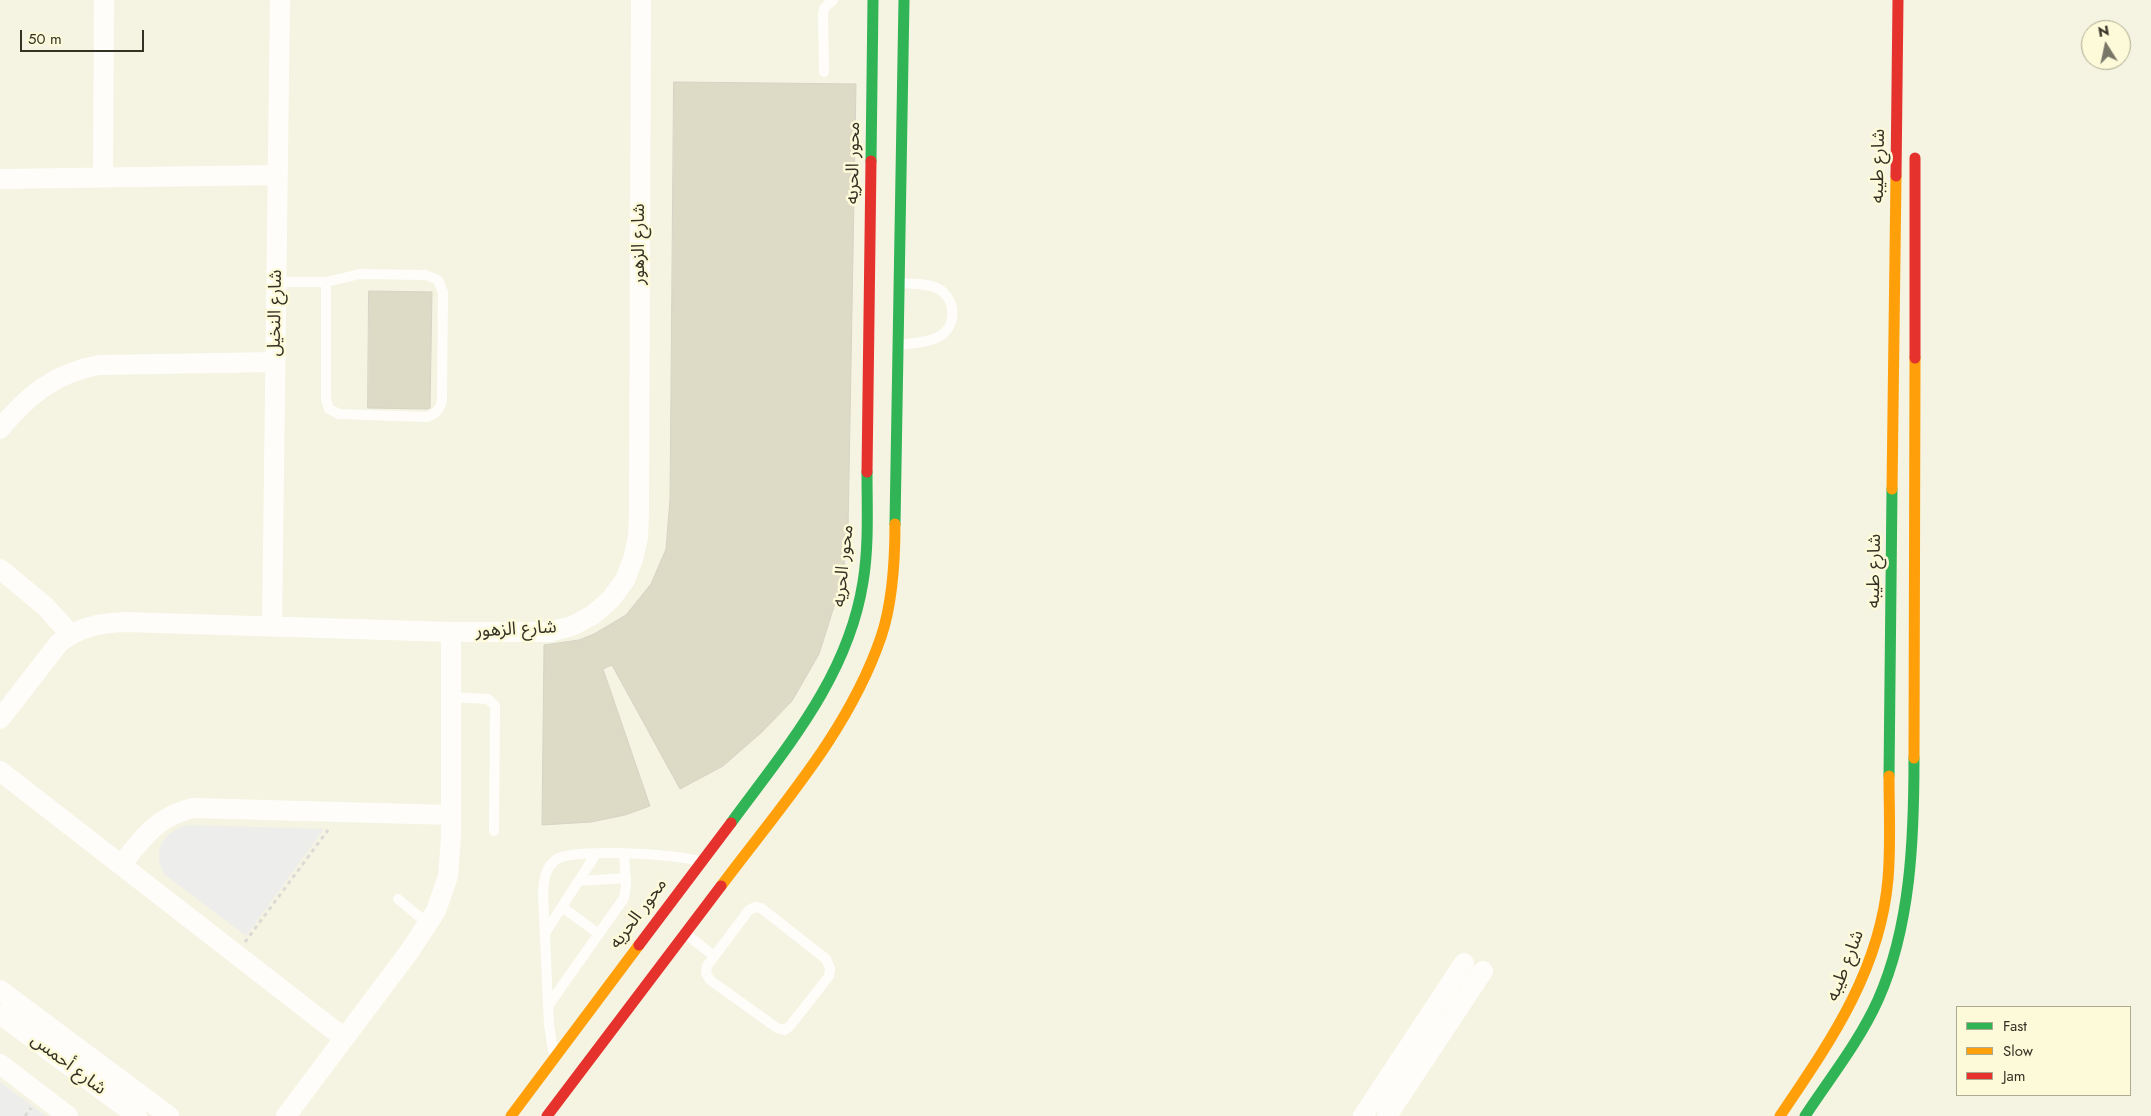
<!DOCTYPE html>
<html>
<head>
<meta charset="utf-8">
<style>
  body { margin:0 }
  #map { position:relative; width:2151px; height:1116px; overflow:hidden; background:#f5f3e1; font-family:Jost,sans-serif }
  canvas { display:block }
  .legend { position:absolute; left:1956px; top:1006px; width:175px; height:90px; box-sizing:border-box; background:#fdfad9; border:1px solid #acaa91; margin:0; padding:6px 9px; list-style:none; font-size:15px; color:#333225 }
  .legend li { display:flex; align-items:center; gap:10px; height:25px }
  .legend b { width:25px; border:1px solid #acaa91 }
  .north { position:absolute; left:2081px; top:20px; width:50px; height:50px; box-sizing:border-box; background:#fdfad9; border:1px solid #acaa91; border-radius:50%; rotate:350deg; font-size:14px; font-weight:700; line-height:20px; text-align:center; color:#333225 }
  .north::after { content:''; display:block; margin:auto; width:18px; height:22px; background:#777667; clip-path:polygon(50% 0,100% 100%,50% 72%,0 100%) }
  .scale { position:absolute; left:20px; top:30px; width:124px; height:22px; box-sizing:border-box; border:2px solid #333225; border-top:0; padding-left:6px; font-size:15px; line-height:18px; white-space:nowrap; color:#333225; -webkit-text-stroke:4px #fdfad9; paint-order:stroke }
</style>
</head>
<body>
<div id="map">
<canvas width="2151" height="1116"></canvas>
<ul class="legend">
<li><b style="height:6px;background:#30b455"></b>Fast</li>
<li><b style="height:6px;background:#ff9f0a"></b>Slow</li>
<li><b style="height:6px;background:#e5322d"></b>Jam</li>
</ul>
<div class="north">N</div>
<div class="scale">50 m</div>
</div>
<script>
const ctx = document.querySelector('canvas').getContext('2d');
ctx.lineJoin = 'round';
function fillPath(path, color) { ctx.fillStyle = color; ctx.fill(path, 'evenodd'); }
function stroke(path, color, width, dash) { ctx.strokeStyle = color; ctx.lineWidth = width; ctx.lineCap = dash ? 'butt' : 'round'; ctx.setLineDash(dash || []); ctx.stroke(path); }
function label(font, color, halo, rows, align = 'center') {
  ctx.font = font + ' Jost,"Noto Sans Arabic",sans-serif'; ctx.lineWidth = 5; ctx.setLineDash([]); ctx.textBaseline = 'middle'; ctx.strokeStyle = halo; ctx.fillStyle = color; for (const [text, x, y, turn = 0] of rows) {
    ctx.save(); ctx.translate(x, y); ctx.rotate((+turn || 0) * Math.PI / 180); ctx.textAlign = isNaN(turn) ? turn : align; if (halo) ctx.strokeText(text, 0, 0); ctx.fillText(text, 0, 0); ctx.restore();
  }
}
const green = new Path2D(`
  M 187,825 L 324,829 L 246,936 L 164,874 C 152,851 162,832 187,825 Z
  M 0,1082 L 46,1116 L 0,1116 Z`);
const building = new Path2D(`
  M 674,82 L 856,84 L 848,531 L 844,566 L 837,597 L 819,654 L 792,701 L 762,732 L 723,766 L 680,789 L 612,665 L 603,669 L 650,806 L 625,815 L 591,822 L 542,825 L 544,645 L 579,640 L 594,634 L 626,615 L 651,584 L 666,549 L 670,500 Z
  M 369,291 L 432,292 L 430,408 L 427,409 L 368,408 Z`);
const path = new Path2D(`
  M 245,942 L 328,830
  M 25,1116 L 31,1108`);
const lane = new Path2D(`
  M 824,72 L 823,15 L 824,8 L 833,0
  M 276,282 L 326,282 L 360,274 L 426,275 L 438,280 L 443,292 L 442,399 C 441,409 436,414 427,417 L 339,414 L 329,409 L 326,399 L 326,282
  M 899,345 C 912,343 927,343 938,337 C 957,328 957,300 939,289 C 928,283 912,284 900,283
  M 450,697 L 488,699 L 495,706 L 494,831
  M 579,881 L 626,878
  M 398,899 L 428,924
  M 562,907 L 599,934
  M 755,907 L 761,908 L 826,959 L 830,968 L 829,976 L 790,1026 L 784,1030 L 777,1028 L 710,980 L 706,973 L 707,966 L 749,910 Z
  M 545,933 L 596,854
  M 686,934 L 714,956
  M 548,1006 L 624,898 L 626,885 L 624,854
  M 553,1051 L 549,1025 L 543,893 C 544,880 545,867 557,859 C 574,848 677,854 699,861`);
const street = new Path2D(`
  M 103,177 L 104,0
  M 0,179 L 278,175
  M 0,429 C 28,395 55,373 99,365 L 275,362
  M 0,569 L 46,607 L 70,634
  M 272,626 L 280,0
  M 0,719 L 59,643 C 79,627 99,623 125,622 L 451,632 L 549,632 L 572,626 L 593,615 L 611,599 L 625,580 L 633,559 L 638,537 L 639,512 L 641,0
  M 0,771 L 344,1038
  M 121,865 C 144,837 156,817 193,808 L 451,815
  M 0,990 L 169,1116
  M 0,1014 L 137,1116
  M 0,1064 L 68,1116
  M 286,1116 L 409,952 L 436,911 L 448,876 L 451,837 L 451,632
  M 1363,1116 L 1464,963
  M 1387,1116 L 1483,971`);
const fast = new Path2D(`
  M 871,161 L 873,0
  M 895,524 L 904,0
  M 1889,776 L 1892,489
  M 731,823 C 786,748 848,677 863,582 C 869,546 867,508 867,472
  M 1805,1116 C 1830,1078 1859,1042 1878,1000 C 1911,926 1914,838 1914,758`);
const slow = new Path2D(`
  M 1892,489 L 1896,176
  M 1914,758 L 1915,358
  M 721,886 C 780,807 849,731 881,637 C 893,602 895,561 895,524
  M 511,1116 L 639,945
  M 1780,1116 C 1830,1042 1880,971 1888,879 C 1891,845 1889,810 1889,776`);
const jam = new Path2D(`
  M 1896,176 L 1898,0
  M 1915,358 L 1915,158
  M 867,472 L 871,161
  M 639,945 L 731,823
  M 547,1116 L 721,886`);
const streetNames = [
  ["محور الحريه",854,163,-89],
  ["شارع طيبه",1879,166,-89],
  ["شارع الزهور",640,244,-90],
  ["شارع النخيل",276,313,-89],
  ["محور الحريه",844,566,-84],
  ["شارع طيبه",1875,571,-89],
  ["شارع الزهور",516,630,-3],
  ["محور الحريه",639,914,-53],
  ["شارع طيبه",1846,966,-69],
  ["شارع أحمس",68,1065,37]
];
fillPath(green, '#edeeec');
fillPath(building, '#dddbc6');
stroke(building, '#d5d3c5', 1);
stroke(path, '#dbdad5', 3, [4, 4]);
stroke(lane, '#fefdfa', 10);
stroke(street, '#fefdfa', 20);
stroke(fast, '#30b455', 11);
stroke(slow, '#ff9f0a', 11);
stroke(jam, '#e5322d', 11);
label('18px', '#333225', '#fdfad9', streetNames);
</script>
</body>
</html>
